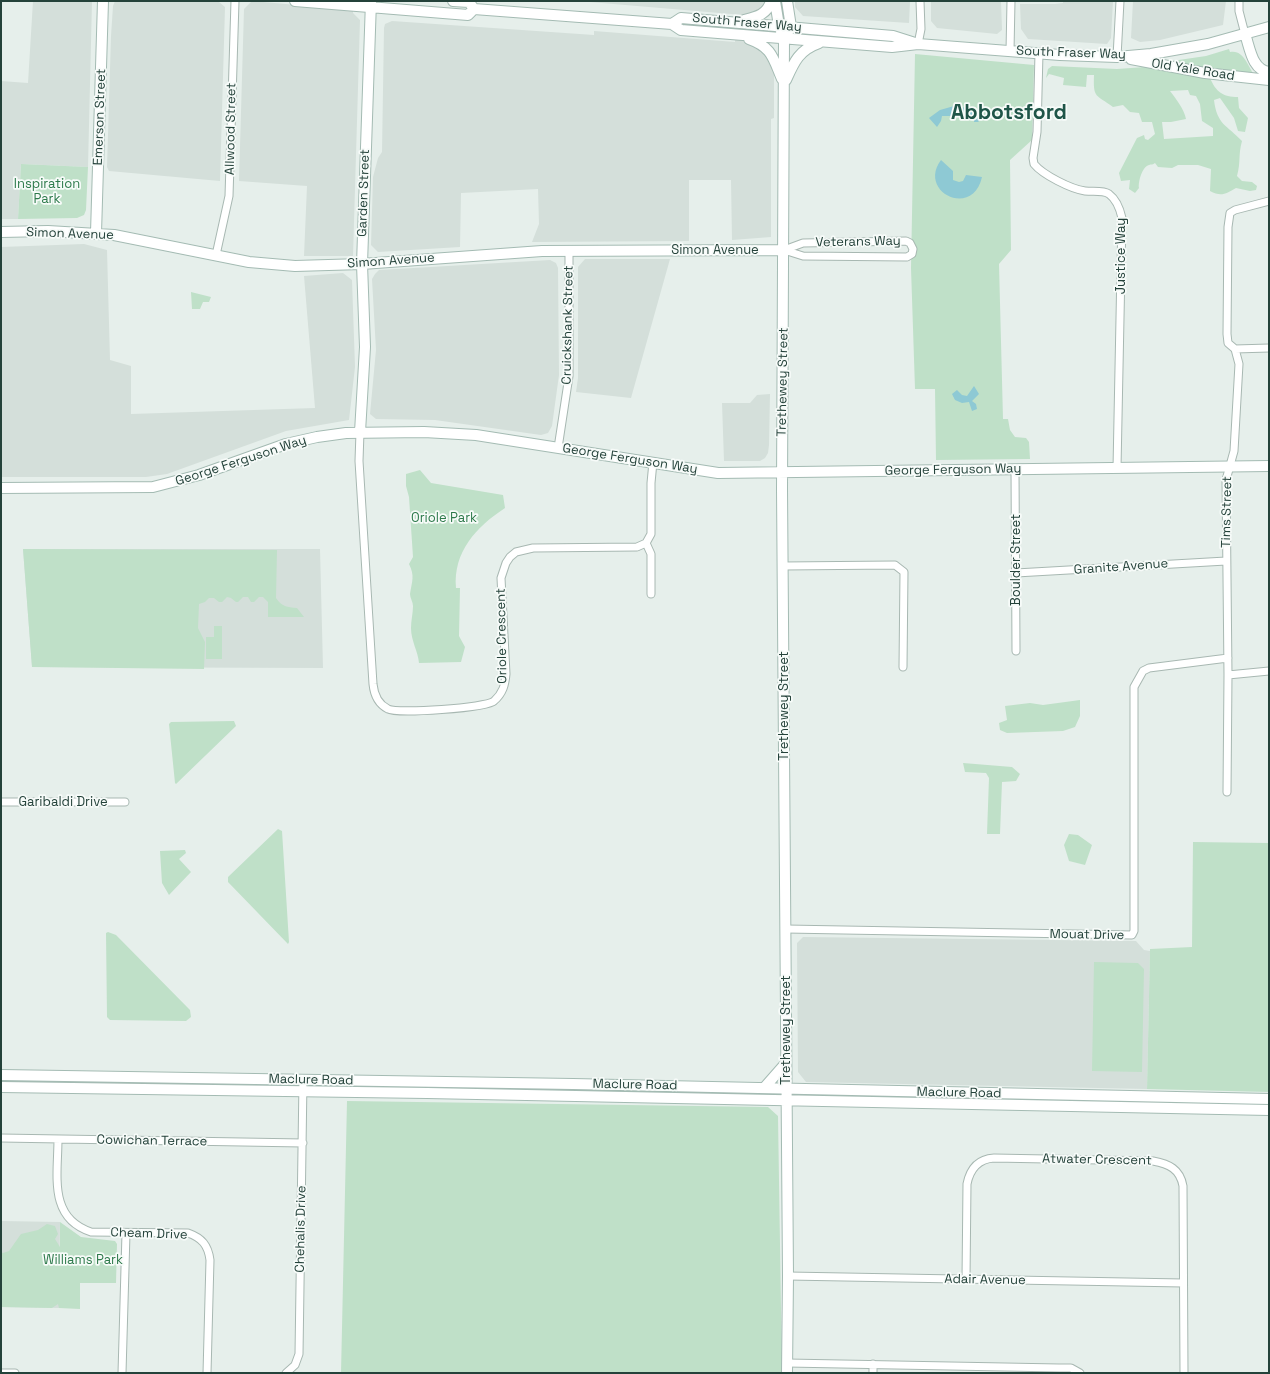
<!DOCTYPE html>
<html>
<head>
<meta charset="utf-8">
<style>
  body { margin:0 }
  #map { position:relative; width:1270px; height:1374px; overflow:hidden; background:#e6efeb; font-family:"Space Grotesk",sans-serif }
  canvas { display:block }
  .frame { position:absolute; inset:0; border:2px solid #24423a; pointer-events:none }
</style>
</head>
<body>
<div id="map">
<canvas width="1270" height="1374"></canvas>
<div class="frame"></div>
</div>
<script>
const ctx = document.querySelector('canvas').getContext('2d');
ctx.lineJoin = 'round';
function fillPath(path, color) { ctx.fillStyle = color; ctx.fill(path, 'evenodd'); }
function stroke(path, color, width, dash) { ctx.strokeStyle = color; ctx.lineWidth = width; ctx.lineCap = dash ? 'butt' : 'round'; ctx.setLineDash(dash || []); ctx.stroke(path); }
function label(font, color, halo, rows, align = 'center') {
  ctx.font = font + ' "Space Grotesk",sans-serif'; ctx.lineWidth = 3.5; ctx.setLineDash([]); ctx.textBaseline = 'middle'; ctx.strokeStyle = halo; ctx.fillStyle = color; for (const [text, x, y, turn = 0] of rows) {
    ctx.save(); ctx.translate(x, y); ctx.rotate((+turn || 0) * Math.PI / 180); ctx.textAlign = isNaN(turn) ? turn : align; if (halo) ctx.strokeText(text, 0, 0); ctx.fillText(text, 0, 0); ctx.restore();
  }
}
const built = new Path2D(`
  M 33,1 L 92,1 L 88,167 L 21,164 L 18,219 L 1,219 L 1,81 L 28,83 Z
  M 115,1 L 207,1 L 219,2 L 225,7 L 220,181 L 109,171 L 107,167 L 111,36 L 113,6 Z
  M 252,1 L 353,10 L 353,13 L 360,20 L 353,256 L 304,256 L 307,186 L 239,181 L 244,9 Z
  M 578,1 L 767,1 L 767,4 L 755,16 Z
  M 795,1 L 910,1 L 909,23 L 803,16 L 795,7 Z
  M 931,1 L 1001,1 L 1002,30 L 997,34 L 937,28 L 931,21 Z
  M 1063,1 L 1113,1 L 1111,38 L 1107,44 L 1028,39 L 1021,29 L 1020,4 L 1055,4 L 1063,3 Z
  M 1133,1 L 1226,1 L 1223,25 L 1160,40 L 1140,42 L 1131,38 Z
  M 392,21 L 594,35 L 594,31 L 735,42 L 735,39 L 745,40 L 765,49 L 774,70 L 774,118 L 771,119 L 771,237 L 732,240 L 731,180 L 689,180 L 689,241 L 532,242 L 539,224 L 538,189 L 461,193 L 460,247 L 378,252 L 371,245 L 373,177 L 378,158 L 382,152 L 384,28 L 385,24 Z
  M 84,244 L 107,250 L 110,360 L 131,366 L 131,414 L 315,408 L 304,276 L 343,273 L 352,280 L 355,367 L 349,420 L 286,431 L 167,474 L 146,477 L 1,477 L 1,247 Z
  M 585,259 L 670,259 L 631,398 L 576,392 L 578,378 L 578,267 Z
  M 550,260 L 556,263 L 558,268 L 559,375 L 552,426 L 548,433 L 541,435 L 435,420 L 376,419 L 370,414 L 376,350 L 372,279 L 375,274 L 379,270 Z
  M 770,394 L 769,445 L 768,453 L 765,458 L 760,461 L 724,461 L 722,403 L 750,403 L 757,395 Z
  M 23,549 L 320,549 L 323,668 L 32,667 Z
  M 803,937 L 1136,941 L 1144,950 L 1150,951 L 1147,1089 L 806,1082 L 798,1072 L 797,943 Z
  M 1,1221 L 60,1222 L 59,1308 L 1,1307 Z`);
const green = new Path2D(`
  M 1229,49 L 1230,52 C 1244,49 1248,67 1255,76 L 1165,62 L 1206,56 Z
  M 915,54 L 1034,65 L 1032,140 L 1010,160 L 1011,250 L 999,264 L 1003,419 L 1008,419 L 1010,430 L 1015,437 L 1026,438 L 1029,442 L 1030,459 L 936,460 L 935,389 L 915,389 L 911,268 Z
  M 1052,66 L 1117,69 L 1145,67 L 1210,78 C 1216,92 1223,97 1238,97 L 1239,108 L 1248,118 L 1245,132 L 1238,131 L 1234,118 L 1220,98 L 1214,100 C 1217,125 1227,125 1242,141 C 1238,155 1241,162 1237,176 L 1242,181 L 1252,182 L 1257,186 L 1256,190 L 1250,191 L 1236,188 C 1226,194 1221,197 1210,191 L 1211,169 L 1198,165 L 1178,165 L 1172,168 L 1158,167 L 1155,163 C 1153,165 1151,164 1149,165 C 1142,167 1138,182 1139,188 L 1135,193 L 1129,189 L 1130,180 L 1121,181 L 1119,173 L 1137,138 L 1144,135 L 1145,139 L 1148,140 L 1155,134 L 1152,122 L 1142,122 L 1139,113 L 1130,112 L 1123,105 L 1113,107 C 1096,94 1093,99 1094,75 L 1087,75 L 1086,87 L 1063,85 L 1064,78 L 1049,74 L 1046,78 L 1048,69 ZM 1188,90 L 1190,95 L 1196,96 L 1200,104 L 1202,121 L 1213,128 L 1213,136 L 1164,139 L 1162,122 L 1171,122 L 1186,119 C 1184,109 1176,99 1170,91 Z
  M 21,164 L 88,167 L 86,210 L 84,215 L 77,218 L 18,219 Z
  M 191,292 L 211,297 L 209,302 L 203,302 L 200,309 L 192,309 Z
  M 420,470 L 431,483 L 503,495 L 505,508 C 476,527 453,552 456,588 L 460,588 L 459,636 L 465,647 L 461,662 L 419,663 C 418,651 411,641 411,628 C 411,620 413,613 413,606 C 413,602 410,598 410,594 C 412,581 415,576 409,564 L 413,557 L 409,497 L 406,486 L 406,474 Z
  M 23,549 L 277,550 L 276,598 C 282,607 287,607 297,608 L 304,617 L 268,617 L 268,602 L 263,597 L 259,597 L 254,602 L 251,602 L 248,597 L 243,597 L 238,602 L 236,602 L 231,598 L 227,597 L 222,602 L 219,602 L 214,598 L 209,598 L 205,602 L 199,604 L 198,628 L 205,642 L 204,669 L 32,667 Z
  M 214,626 L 222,626 L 222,659 L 206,659 L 206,637 L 214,637 Z
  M 1080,700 L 1080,716 L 1075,727 L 1063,731 L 1007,733 L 1000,730 L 999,723 L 1007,720 L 1005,706 L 1030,703 L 1043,705 Z
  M 234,721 L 236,726 L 176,784 L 175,783 L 169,724 L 171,722 Z
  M 963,763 L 1012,767 L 1020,774 L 1016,781 L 1002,782 L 1000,834 L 987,834 L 989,778 L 986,773 L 965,772 Z
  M 278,829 L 282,831 L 289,942 L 288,944 L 228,882 L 228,877 Z
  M 1069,834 L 1078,835 L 1092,845 L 1085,865 L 1069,861 L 1064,845 Z
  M 1193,842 L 1269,843 L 1269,1092 L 1147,1089 L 1150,949 L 1192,947 Z
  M 185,850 L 186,853 L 179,859 L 191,872 L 169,895 L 162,883 L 160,851 Z
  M 108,932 L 116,935 L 190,1010 L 191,1017 L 186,1021 L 110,1020 L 107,1017 L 106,933 Z
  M 1094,962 L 1138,963 L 1144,969 L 1142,1072 L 1092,1071 Z
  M 347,1101 L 768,1107 L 778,1116 L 782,1373 L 341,1373 Z
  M 60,1222 L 81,1237 L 115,1241 L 117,1244 L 116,1283 L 80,1283 L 80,1309 L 59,1308 L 58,1304 L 52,1308 L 1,1307 L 1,1252 L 3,1253 L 9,1251 L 21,1234 L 38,1230 L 47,1224 L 55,1226 L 58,1234 L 55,1239 L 60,1247 Z`);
const water = new Path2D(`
  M 954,106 L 973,109 L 985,115 L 978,122 L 974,122 L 974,116 L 965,116 L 959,112 L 953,116 L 942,116 L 941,121 L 937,127 L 929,118 L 940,110 Z
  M 941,160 L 953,171 L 953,180 L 959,182 L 963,181 L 966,175 L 982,177 C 973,219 917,192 941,160 Z
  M 974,386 L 979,394 L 972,401 L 976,404 L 977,409 L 972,411 L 969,402 L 962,403 L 955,400 L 952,394 L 957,390 L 962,395 L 967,396 Z`);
const street = new Path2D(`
  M 1239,1 L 1239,11 L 1245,34
  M 918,44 L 921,29 L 920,1
  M 1010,51 L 1011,1
  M 1039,53 L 1037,132 L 1033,158 L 1034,164 C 1043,175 1071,189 1085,191 C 1093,192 1103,190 1109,194 C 1117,200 1120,209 1122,218 L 1117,468
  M 1117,57 L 1120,1
  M 906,241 L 910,243 L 913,249 L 912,254 L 907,257 L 803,256 L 784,250 L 803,243 Z
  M 216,255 L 229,196 L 235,1
  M 1235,349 L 1269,348
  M 360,432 L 359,461 L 373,684 C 374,694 378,704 388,709 C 397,714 487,708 494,701 C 503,693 505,685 506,674 L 501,578 L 506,563 L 510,557 L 516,552 L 533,548 L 637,547 L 646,543
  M 558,448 L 569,376 L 569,251
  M 1015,469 L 1016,651
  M 783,566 L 895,565 L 904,572 L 903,667
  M 1016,573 L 1226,561
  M 651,594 L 651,554 L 646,543 L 651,534 L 651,483 L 653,462
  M 1228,675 L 1269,671
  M 1227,792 L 1228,675 L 1226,480 L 1234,451 L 1239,364 L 1235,349 L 1228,343 L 1227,334 L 1228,227 L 1230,213 L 1235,210 L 1269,201
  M 1,802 L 125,802
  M 786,929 L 1132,935 L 1134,931 L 1134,687 L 1143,671 L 1149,668 L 1228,658
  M 1,1138 L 303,1143
  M 58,1139 C 58,1175 48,1218 91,1232 L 188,1233 C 202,1238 208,1245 210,1260 L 207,1373
  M 788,1276 L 1183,1283
  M 966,1279 L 967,1184 C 970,1169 978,1159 994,1158 L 1153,1161 C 1169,1164 1180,1169 1183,1186 L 1184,1373
  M 787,1363 L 1059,1368 L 1071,1368 L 1080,1373
  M 873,1364 L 873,1373
  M 1,1373 L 15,1373
  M 122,1373 L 126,1233
  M 286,1373 L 295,1365 L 299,1354 L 303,1080`);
const secondary = new Path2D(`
  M 295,1 L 468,15 L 474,9 L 672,24 L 681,30 L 892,47 L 918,44 L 1060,55 L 1117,57 L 1151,54 L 1208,44 L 1269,27
  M 453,1 L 469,2 L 474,9
  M 775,1 L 779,26 L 784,38 L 782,489 L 788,1276 L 787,1373
  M 787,1 L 791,27 L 788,32
  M 744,20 C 756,17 767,15 771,1
  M 672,24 L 681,18 L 893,36 L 915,43
  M 1245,34 C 1250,48 1252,70 1269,72
  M 749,39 C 772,47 773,58 782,79
  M 1131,59 L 1205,73 L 1269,80
  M 786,80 C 794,62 799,50 819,43
  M 1,232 L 48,231 L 114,235 L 249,262 L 295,266 L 362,264 L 542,251 L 784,250
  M 96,233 L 103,1
  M 360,432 L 365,347 L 362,264 L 371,1
  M 1,488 L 153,487 L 199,475 L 286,444 L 317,437 L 346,433 L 424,432 L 476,435 L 718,473 L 1269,466
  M 1,1075 L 573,1084 L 1269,1099
  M 1,1087 L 427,1093 L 1269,1110
  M 764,1088 L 786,1063`);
const streetNames = [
  ["South Fraser Way",747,23,5],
  ["South Fraser Way",1071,53,2],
  ["Old Yale Road",1193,70,9],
  ["Emerson Street",100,117,-88],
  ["Allwood Street",231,129,-89],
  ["Garden Street",364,193,-88],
  ["Simon Avenue",70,234,2],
  ["Veterans Way",858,242,-1],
  ["Simon Avenue",715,250],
  ["Justice Way",1121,256,-90],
  ["Simon Avenue",391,261,-4],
  ["Cruickshank Street",568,325,-89],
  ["Trethewey Street",783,382,-89],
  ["George Ferguson Way",630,459,9],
  ["George Ferguson Way",241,461,-18],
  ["George Ferguson Way",953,470,-1],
  ["Tims Street",1227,512,-89],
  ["Boulder Street",1016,560,-90],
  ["Granite Avenue",1121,567,-4],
  ["Oriole Crescent",502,636,-91],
  ["Trethewey Street",784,706,-90],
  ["Garibaldi Drive",63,802],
  ["Mouat Drive",1087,935,1],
  ["Trethewey Street",786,1030,-90],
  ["Maclure Road",311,1080,1],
  ["Maclure Road",635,1085,1],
  ["Maclure Road",959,1093,1],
  ["Cowichan Terrace",152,1141,1],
  ["Atwater Crescent",1097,1160,1],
  ["Chehalis Drive",301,1229,-89],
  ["Cheam Drive",149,1234,2],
  ["Adair Avenue",985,1280,1]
];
const parkNames = [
  ["Inspiration",47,184],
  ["Park",47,199],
  ["Oriole Park",444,518],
  ["Williams Park",83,1260]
];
const townNames = [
  ["Abbotsford",1009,113]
];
fillPath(built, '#d4dfda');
fillPath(green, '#bfe0c8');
fillPath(water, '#8ec9d4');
stroke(street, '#a8b8b2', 9);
stroke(secondary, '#a4bbb3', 12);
stroke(street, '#fff', 7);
stroke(secondary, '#fff', 10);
label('13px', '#24423a', '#f7fbf9', streetNames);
label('13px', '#2d7a4b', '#f7fbf9', parkNames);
label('bold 21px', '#1f5548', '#f7fbf9', townNames);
</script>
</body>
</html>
